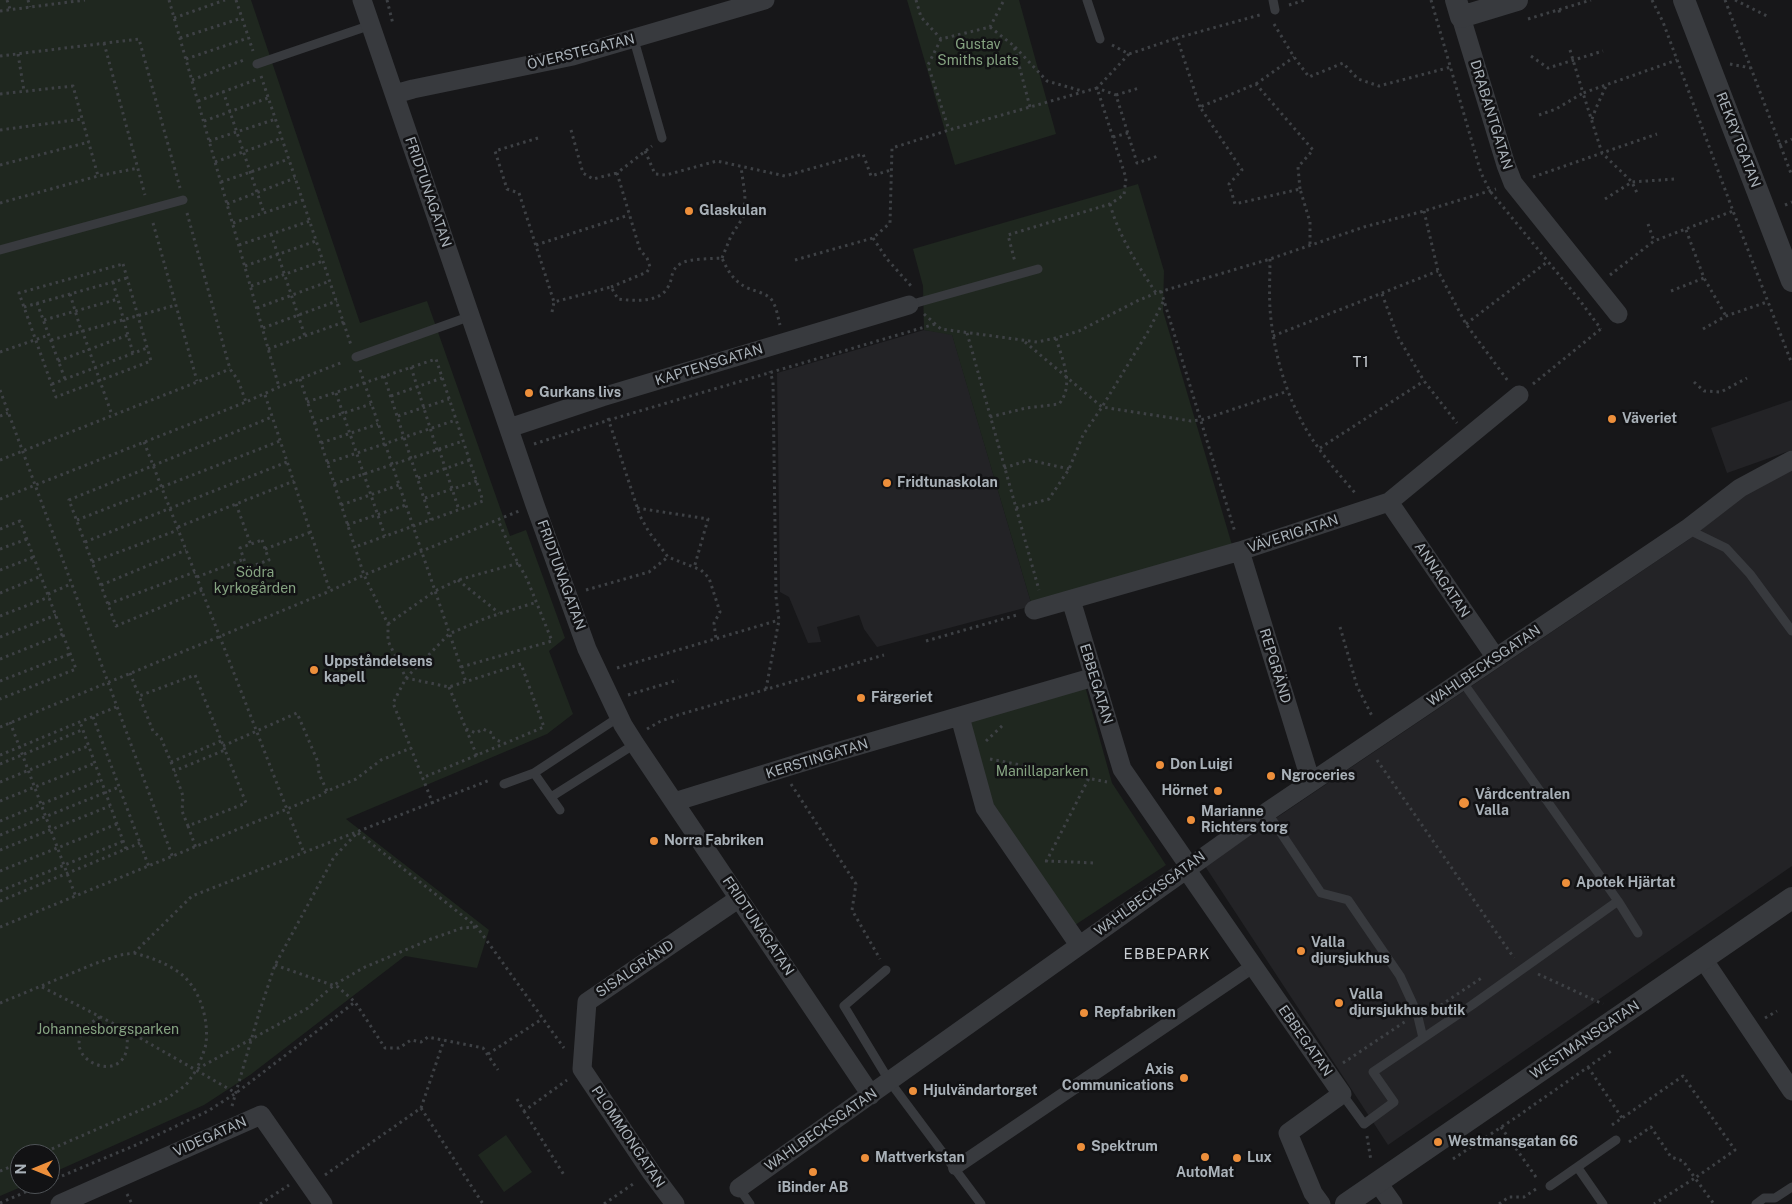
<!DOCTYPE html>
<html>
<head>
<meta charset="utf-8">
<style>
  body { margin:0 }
  #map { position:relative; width:1792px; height:1204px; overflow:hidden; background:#171719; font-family:"Public Sans",sans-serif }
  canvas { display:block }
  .north { position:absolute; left:10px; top:1144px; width:50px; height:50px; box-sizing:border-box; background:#121214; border:1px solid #4e5256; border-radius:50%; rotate:270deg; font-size:14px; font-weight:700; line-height:20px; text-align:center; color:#a9b1b8 }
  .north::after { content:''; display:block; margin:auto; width:18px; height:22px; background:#ed8f3b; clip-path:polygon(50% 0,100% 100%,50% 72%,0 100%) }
</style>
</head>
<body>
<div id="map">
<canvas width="1792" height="1204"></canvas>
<div class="north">N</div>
</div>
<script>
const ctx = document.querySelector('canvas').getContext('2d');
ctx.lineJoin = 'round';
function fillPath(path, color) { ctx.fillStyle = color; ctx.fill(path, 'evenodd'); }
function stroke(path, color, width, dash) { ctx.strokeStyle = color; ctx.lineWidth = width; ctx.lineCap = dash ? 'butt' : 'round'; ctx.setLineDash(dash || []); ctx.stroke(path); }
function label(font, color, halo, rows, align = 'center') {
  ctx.font = font + ' "Public Sans",sans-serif'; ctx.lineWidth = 5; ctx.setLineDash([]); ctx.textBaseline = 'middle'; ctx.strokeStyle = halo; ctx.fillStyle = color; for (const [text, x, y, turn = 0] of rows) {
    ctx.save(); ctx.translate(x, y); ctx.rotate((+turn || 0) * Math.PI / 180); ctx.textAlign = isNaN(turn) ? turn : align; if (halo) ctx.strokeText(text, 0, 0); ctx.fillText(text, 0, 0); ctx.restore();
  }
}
const built = new Path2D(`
  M 924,330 L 952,334 L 1032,606 L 877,647 L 864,629 L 859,615 L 817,627 L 821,642 L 808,643 L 789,597 L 780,592 L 777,373 Z
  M 1792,400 L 1792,450 L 1727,473 L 1711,428 Z
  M 1792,469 L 1792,866 L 1388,1145 L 1205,866 L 1688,540 L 1758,484 Z`);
const green = new Path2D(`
  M 0,0 L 251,0 L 360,323 L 427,301 L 510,536 L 526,530 L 565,638 L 549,651 L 573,714 L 547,734 L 346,819 L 489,930 L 477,968 L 405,956 L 250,1075 L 204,1105 L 50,1174 L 50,1154 L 20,1154 L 20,1184 L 28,1184 L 0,1196 Z
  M 907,0 L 1019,0 L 1056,134 L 955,165 Z
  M 1138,184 L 1164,271 L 1163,311 L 1232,545 L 1032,606 L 952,335 L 924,330 L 923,286 L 913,249 Z
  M 1085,686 L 1112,783 L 1166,865 L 1069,929 L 985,808 L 962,723 Z
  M 506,1135 L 532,1172 L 504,1192 L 478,1155 Z`);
const path = new Path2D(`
  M 7,0 L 10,9
  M 28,0 L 30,7
  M 169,0 L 279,387
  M 236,0 L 253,51
  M 387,0 L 393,24
  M 916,0 L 921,17 L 941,39 L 990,27 L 1004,0
  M 1431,0 L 1481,173 L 1490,191 L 1578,298 L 1601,329
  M 1652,0 L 1663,22 L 1733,211 L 1792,364
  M 1725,0 L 1792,176
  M 1735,0 L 1769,17
  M 1289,5 L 1305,0
  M 1559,10 L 1560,15
  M 0,11 L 85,0
  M 174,18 L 225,0
  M 1528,19 L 1591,0
  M 1274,24 L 1294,57 L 1309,77 L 1343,63 L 1358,79 L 1379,86 L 1451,67
  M 990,27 L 1014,46 L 1030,107
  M 180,38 L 242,18
  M 941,39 L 928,65 L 949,130
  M 104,43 L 145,195
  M 1112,45 L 1129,54 L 1177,38
  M 1015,47 L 1047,81 L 1082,91
  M 1570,50 L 1583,93 L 1677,60
  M 18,54 L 24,91
  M 1129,54 L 1097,88 L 1116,95 L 1137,163 L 1158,156
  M 0,56 L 139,39 L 180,188
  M 1531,56 L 1548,68 L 1603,51
  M 186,59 L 248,38
  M 1730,64 L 1751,68
  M 261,76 L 351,345
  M 192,80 L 244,60
  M 1256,84 L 1294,57
  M 223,91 L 264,213
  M 0,94 L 73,86 L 98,176
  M 1116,95 L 1139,88
  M 198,101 L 258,79
  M 1200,107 L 1177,38 L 1263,14
  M 1539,115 L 1556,109 L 1583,93 L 1602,153 L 1657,134
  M 1592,119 L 1596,108 L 1607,84
  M 204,121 L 268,98
  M 0,130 L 82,119
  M 571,130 L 583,173 L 593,179 L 617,173
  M 1113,137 L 1128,133
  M 538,138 L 495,151 L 507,189 L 519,193 L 554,302
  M 209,141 L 276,119
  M 1779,145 L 1792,139
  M 645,151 L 655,174 L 666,175 L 717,161 L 785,176 L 863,154 L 871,176 L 891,170
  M 215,162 L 282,138
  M 0,165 L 89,142
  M 1533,177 L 1602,153 L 1632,182 L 1637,193
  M 221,182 L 289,159
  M 1300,189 L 1298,167 L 1313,150 L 1256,84 L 1200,107 L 1242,170 L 1229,184 L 1235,204 L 1300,189 L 1310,222 L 1310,245
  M 1605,199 L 1632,182 L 1675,179
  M 0,203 L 98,176 L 138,168
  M 227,204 L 295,178
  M 1110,204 C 1119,237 1138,265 1156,293 L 1270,259 L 1364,227 L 1424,211 L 1496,189
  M 1785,205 L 1792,202
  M 1424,211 L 1438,271 L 1466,324 L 1508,381
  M 187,213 L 230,369 L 238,380 L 246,402
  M 153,223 L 197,381
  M 233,223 L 303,200
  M 1648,224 L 1654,241
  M 1686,230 L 1704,278 L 1726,316
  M 271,234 L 305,336
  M 873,238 L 887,259 L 911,286
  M 239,245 L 310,221
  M 536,245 L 629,215
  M 722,258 L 731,236 L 744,216 L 745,195 L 741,167
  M 1270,259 C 1270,275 1269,292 1270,309 C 1273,347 1283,386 1301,420 C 1314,446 1337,472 1356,494
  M 795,260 L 873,238 L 890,223 L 892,148 L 949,130 L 1097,88 L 1126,178 L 1124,195 L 1110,204 L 1008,235 L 1015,262
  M 123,264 L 151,361 L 56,397 L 19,293 Z
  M 245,266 L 316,241
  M 1610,275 L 1654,241 L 1733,211
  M 113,282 L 133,353
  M 251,286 L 323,261
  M 611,287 L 647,272 L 650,267 L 647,258 L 640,250 L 617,173 L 652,146
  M 1161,291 L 1235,532
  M 1671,291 L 1704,278
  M 70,294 L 81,330
  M 1382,294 L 1398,337 L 1424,381 L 1457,423
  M 37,303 L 65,379
  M 24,307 L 127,278
  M 257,308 L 330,281
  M 552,312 L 554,302 L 611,287 L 618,299 C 633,301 660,303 668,287 C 674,277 669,272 680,264 C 689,258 711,259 722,258 C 728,272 735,283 750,289 C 758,292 769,294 773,302 C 777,309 778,318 780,325
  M 924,314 L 941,329 L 1037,342 L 1056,338 L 1079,331 L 1137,301 L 1156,293
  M 44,320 L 118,299
  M 1466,324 L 1547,262
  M 263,328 L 337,301
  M 1703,329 L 1726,316 L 1767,302
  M 82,330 L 112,415
  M 967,333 L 1039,590
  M 1273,336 L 1438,271
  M 51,340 L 176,305
  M 1025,342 L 1102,407 L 1191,421 L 1201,420 L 1288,391
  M 268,349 L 344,322
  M 0,352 L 49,335
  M 58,361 L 128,335
  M 411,367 L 437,450
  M 360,370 L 466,682
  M 384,376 L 431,520
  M 300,379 L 364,575 L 388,624 L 388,641 L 406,678
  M 1694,382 L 1704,391 L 1721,392 L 1747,378
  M 52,384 L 147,348
  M 1533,384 L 1602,328
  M 0,390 L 173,858
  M 336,393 L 385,536
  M 265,395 L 330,591
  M 391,396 L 442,378
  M 307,402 L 436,359 L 483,501 L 355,547
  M 0,416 L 8,413
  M 398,416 L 449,399
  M 990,417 L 1026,408 L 1059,404 C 1075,385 1062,359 1056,338
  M 608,418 L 640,516 L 649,532 L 668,557 L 701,570 L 709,578 L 720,612 L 714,623 L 716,639
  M 314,423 L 371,404
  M 144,442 L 304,853
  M 321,443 L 378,424
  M 534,444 L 609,420 L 935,324
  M 1320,448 L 1424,381
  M 439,449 L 459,510
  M 0,460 L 230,369
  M 327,463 L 456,420
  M 1004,468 L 1029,460 L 1069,469
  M 418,478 L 470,460
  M 334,484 L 463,441
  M 425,498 L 477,481
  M 0,499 L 246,402 L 279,387 L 343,362
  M 236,504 L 251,545
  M 341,505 L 399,485
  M 637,508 L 708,519 L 694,568
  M 1016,508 L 1049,499 L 1069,469 L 1083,435 L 1102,407 L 1149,330 L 1164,300
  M 77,520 L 280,441
  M 347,525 L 406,505
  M 178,527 L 294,481
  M 0,529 L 20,521 L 76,669 L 0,699
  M 262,540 L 269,560 L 247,568 L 240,548 Z
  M 85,542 L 287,462
  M 0,549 L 27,539
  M 265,549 L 311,532
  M 92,562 L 178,530
  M 0,570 L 34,557
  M 197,577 L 244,559
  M 458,580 L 499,613
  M 101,585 L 186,550
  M 202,590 L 116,626 L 69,500 L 272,417
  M 586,590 L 649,572 L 668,557
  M 0,593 L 41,576
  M 48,594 L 71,584
  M 108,604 L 195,572
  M 0,616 L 49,597
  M 388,624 L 435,591 L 458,580 L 519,563
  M 1340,627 L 1357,686 L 1373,718
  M 0,637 L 56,615
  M 926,641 L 1017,615
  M 0,659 L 63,634
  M 461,667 L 552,641 L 527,579 L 512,552 L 498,520
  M 617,668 L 779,620
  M 130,673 L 139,696
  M 406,678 L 449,687 L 521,664 L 544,727 L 422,778
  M 0,681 L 70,654
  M 449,687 L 477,756
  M 766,689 L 779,620 L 776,597 L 773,382 L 770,371
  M 628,695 L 678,680
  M 93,717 L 149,867
  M 10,722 L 76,897
  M 0,727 L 330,591 L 364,575 L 519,511
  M 466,729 L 476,733 L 483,729 L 492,733 L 494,739 L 504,743
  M 647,729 L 661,721 L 678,715 L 884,655
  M 221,741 L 171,762 L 161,738 L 153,731 L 139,696 L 195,675 L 225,750
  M 986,741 L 1003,725
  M 223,746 L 297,713 L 318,762 L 319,774 L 327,791
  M 0,755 L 116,707
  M 990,759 L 1107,782
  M 1377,760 L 1514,958
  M 171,762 L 183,796 L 182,811 L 188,826 L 246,803 L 225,750 L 174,771
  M 0,764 L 82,730
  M 0,782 L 88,746
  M 791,784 L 856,884 L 852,910 L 880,959
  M 0,801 L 95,763
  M 433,804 L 393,703 L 406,678 L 449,634 L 486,618 L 537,602
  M 0,821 L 101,780
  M 188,826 L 196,848
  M 358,833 L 477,927 L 564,1048
  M 0,835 L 119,787
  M 126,849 L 140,843
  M 0,850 L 110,806
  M 1045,861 L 1096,863
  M 1046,862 L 1089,778
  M 0,871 L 117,824
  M 0,891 L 124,841
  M 0,901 L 126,849 L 80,722
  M 0,927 L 321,795 L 327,791 L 356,779 L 381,760 L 411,748
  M 134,953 C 149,957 164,962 177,971 C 199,985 209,1018 206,1043 C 205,1051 200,1060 197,1069
  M 275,965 L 338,987 L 355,1002 L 385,1048 L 399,1048 L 411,1040 L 421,1042 L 428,1037 L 483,1048 L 498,1070
  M 1538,974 L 1603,1004
  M 42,987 L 126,1030 L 236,1093
  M 0,1003 L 94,964 L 120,955 L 134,953 L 192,896 L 490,780
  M 1429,1010 L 1435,1009 L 1483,977
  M 100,1017 C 36,1054 140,1100 126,1030
  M 1765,1018 L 1777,1011
  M 488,1054 L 542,1019
  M 1343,1063 L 1406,1021
  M 1588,1067 L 1622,1118
  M 517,1099 L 524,1111 L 567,1080
  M 232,1106 L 259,1013 L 275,965 L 334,857 L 357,833
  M 421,1108 L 483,1204
  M 524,1111 L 564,1175
  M 1612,1125 L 1683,1076 L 1735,1150 L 1695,1178 L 1714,1204
  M 1501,1127 L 1538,1180
  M 1367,1136 L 1371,1161
  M 1629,1142 L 1651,1127 L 1671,1157 L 1683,1161 L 1695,1178 L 1654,1204
  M 40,1154 L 166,1099 L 186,1085 L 197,1069 L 308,1008 L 334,985 L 363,968 L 431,939 L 462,928 L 477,927
  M 1453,1159 L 1515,1118 L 1611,1051
  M 0,1171 L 20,1163
  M 325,1175 L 421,1108 L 444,1040
  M 50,1181 L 136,1145 L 208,1111 L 236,1093 L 355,1002
  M 127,1194 L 132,1204
  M 0,1203 L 44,1184
  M 260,1204 L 289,1185
  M 604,1204 L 636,1182
  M 1499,1204 L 1509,1197 L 1524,1197 L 1536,1189`);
const service = new Path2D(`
  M 1087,0 L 1100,39
  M 1273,0 L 1275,10
  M 634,40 L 662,138
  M 257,64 L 371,25
  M 0,250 L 183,200
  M 909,305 L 1038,269
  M 356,357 L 471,316
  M 1687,529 L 1726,548 L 1750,574 L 1792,631
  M 1462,681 L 1618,901
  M 534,773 L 560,810
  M 504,784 L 534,773 L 619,717
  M 551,797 L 635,744
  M 1267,812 L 1321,893 L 1348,900 L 1400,976 L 1417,1013 L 1423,1038
  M 886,970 L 844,1006 L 890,1082 L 981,1204
  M 1342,1094 L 1364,1124 L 1394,1102 L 1373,1072 L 1472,1005 L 1618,901 L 1638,933
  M 1578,1168 L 1603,1204
  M 1550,1186 L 1616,1140
  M 739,1188 L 750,1204
  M 1756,1204 L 1764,1198 L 1775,1198 L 1792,1187`);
const pedestrian = new Path2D(`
  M 955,1168 L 1253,966`);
const minor = new Path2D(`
  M 362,0 L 535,505 L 587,649 L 623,725 L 635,744 L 871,1095
  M 1461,17 L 1506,165 L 1513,183 L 1618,314
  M 395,94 L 413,89 L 573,56 L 765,0
  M 509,428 L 602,397 L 909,305
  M 1389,502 L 1496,658
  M 1240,551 L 1311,782
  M 1071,600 L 1122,769 L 1189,866
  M 1034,610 L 1240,551 L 1389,502 L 1519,395
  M 960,717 L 985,808 L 1079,945
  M 674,802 L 826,755 L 1094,677
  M 1186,869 L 1342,1094 L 1288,1133 L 1313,1193 L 1321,1204
  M 1703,959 L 1792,1091
  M 1378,1183 L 1393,1204
  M 739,1188 L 1267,812 L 1687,529 L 1740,488 L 1792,460
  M 60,1204 L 261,1115 L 323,1204
  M 675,1204 L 651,1172 L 582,1069 L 587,1002 L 738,899`);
const tertiary = new Path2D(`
  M 1456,0 L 1461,17 L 1517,0
  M 1684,0 L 1792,281
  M 1346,1204 L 1792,898`);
const markers = [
  [689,211,5,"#ed8f3b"],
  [529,393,5,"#ed8f3b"],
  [1612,419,5,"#ed8f3b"],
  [887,483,5,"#ed8f3b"],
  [314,670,5,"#ed8f3b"],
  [861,698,5,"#ed8f3b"],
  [1160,765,5,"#ed8f3b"],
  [1271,776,5,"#ed8f3b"],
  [1218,791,5,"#ed8f3b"],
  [1464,803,6,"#ed8f3b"],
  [1191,820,5,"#ed8f3b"],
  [654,841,5,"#ed8f3b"],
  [1566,883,5,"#ed8f3b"],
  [1301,951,5,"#ed8f3b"],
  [1339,1003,5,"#ed8f3b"],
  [1084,1013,5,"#ed8f3b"],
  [1184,1078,5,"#ed8f3b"],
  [913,1091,5,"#ed8f3b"],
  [1438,1142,5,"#ed8f3b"],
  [1081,1147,5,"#ed8f3b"],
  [1205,1157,5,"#ed8f3b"],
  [865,1158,5,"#ed8f3b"],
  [1237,1158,5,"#ed8f3b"],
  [813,1172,5,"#ed8f3b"]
];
const parkNames = [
  ["Gustav",978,45],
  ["Smiths plats",978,61],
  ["Södra",255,573],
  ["kyrkogården",255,589],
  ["Manillaparken",1042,772],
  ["Johannesborgsparken",108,1030]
];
const streetNames = [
  ["ÖVERSTEGATAN",581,52,-14],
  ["DRABANTGATAN",1491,115,73],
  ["REKRYTGATAN",1738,140,69],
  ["FRIDTUNAGATAN",428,192,71],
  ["KAPTENSGATAN",709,365,-17],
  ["VÄVERIGATAN",1293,534,-18],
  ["FRIDTUNAGATAN",561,575,70],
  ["ANNAGATAN",1442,580,56],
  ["REPGRÄND",1275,666,73],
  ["WAHLBECKSGATAN",1484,666,-34],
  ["EBBEGATAN",1096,684,73],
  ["KERSTINGATAN",817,759,-17],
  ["WAHLBECKSGATAN",1150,894,-36],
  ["FRIDTUNAGATAN",758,926,56],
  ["SISALGRÄND",635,969,-34],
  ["WESTMANSGATAN",1585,1040,-34],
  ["EBBEGATAN",1305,1041,55],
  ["WAHLBECKSGATAN",821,1130,-35],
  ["VIDEGATAN",210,1137,-24],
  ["PLOMMONGATAN",628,1137,56]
];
const poiNames = [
  ["Glaskulan",699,211],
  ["Gurkans livs",539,393],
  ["Väveriet",1622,419],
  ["Fridtunaskolan",897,483],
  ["Uppståndelsens",324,662],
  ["kapell",324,678],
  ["Färgeriet",871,698],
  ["Don Luigi",1170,765],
  ["Ngroceries",1281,776],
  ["Hörnet",1208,791,"right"],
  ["Vårdcentralen",1475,795],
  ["Valla",1475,811],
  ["Marianne",1201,812],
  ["Richters torg",1201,828],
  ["Norra Fabriken",664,841],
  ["Apotek Hjärtat",1576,883],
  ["Valla",1311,943],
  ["djursjukhus",1311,959],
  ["Valla",1349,995],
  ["djursjukhus butik",1349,1011],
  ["Repfabriken",1094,1013],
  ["Axis",1174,1070,"right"],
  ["Communications",1174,1086,"right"],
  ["Hjulvändartorget",923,1091],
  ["Westmansgatan 66",1448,1142],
  ["Spektrum",1091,1147],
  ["Mattverkstan",875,1158],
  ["Lux",1247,1158],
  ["AutoMat",1205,1173,"center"],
  ["iBinder AB",813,1188,"center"]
];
const neighbourhoodNames = [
  ["T1",1361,362],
  ["EBBEPARK",1167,954]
];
fillPath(built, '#232326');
fillPath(green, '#1f271f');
stroke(path, '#3e4145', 3, [2.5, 4]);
stroke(service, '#383a3e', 9);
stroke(pedestrian, '#383a3e', 14);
stroke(minor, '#383a3e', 19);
stroke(tertiary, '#383a3e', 22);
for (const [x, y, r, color] of markers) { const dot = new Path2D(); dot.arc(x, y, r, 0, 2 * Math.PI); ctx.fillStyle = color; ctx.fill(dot); stroke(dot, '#121214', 2); }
label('14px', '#85a381', '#121214', parkNames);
label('14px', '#a9b1b8', '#121214', streetNames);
label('bold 14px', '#a9b1b8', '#121214', poiNames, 'left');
ctx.letterSpacing = '1px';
label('15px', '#cacfd4', '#121214', neighbourhoodNames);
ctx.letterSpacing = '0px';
</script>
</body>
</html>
